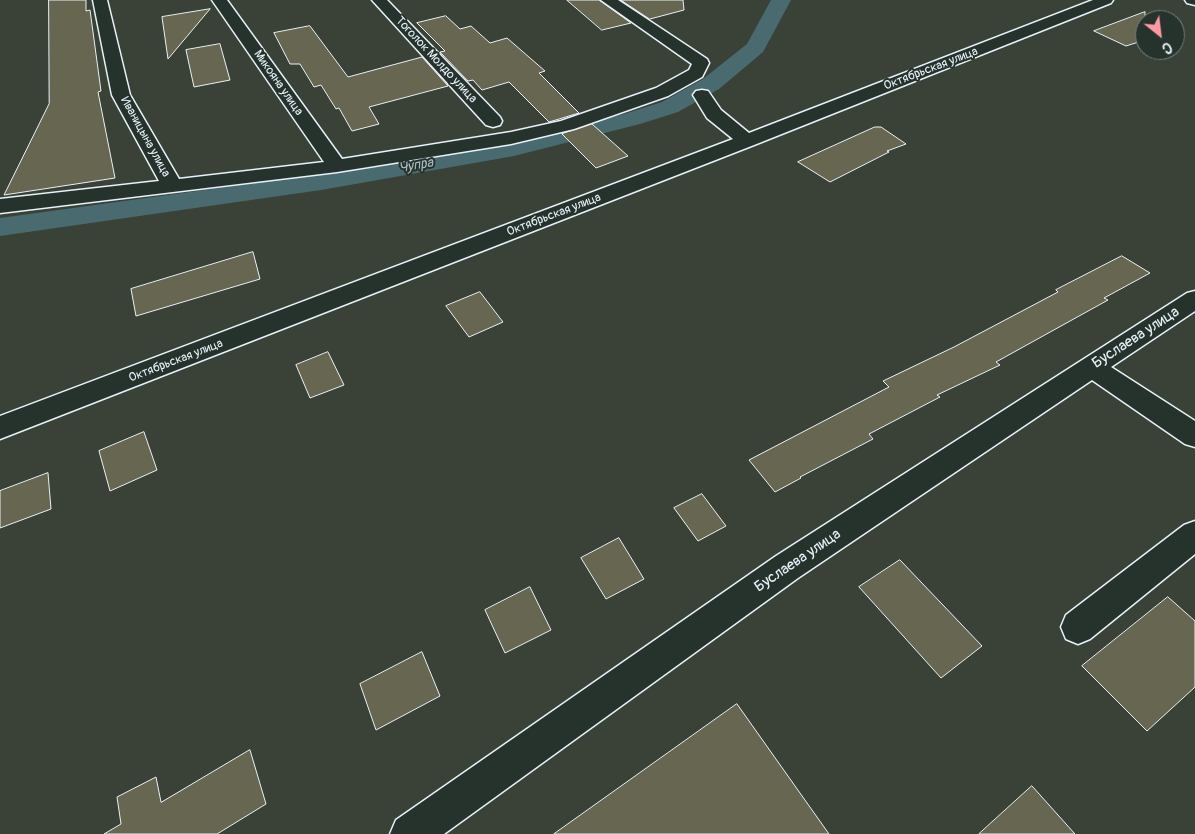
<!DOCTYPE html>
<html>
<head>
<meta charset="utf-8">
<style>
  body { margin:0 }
  #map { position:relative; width:1195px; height:834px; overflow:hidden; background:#3a4238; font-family:Pangolin,sans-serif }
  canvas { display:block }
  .north { position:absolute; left:1135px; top:10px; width:50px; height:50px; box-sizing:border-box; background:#26332d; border:1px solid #747f7e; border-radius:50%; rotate:151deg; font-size:14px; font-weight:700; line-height:20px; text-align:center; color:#e8f1f8 }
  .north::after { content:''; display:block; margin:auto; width:18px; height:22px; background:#ff9aa2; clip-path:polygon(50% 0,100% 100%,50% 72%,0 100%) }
</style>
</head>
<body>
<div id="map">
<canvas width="1195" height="834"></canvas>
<div class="north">С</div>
</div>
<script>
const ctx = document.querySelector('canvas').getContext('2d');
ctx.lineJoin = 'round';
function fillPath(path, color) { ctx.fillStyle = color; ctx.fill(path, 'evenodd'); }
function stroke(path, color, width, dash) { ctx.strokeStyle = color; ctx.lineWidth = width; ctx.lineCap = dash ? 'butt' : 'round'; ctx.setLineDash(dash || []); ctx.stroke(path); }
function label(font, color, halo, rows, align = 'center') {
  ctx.font = font + ' Pangolin,sans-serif'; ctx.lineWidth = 4; ctx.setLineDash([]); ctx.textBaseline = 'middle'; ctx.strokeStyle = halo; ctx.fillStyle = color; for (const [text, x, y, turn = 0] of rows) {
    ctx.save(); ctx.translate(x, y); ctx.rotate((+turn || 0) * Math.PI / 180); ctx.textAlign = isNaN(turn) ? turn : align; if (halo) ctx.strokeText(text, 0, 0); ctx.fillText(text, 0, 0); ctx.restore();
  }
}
const canal = new Path2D(`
  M 771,0 L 791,0 L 763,52 L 719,89 L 678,112 L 640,124 L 514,156 L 321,190 L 0,236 L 0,218 L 321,174 L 514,142 L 624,114 L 662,102 L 703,79 L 747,44 Z`);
const building = new Path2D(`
  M 49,0 L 86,0 L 86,11 L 90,10 L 101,91 L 98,92 L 115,178 L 4,195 L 49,104 Z
  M 567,0 L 599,0 L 631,23 L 602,30 Z
  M 621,0 L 683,0 L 684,10 L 650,19 Z
  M 210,9 L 168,59 L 162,17 Z
  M 1145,12 L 1145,40 L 1126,46 L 1094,31 Z
  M 446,16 L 460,29 L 471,26 L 490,43 L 507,38 L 545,71 L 539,73 L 579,113 L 549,122 L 509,82 L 482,90 L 473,80 L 468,81 L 440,52 L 445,51 L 417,23 Z
  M 310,26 L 348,77 L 422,57 L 448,86 L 369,107 L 379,124 L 352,131 L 339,108 L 336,109 L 321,85 L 314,87 L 300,64 L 290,64 L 274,33 Z
  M 220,44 L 230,80 L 194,87 L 186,50 Z
  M 592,124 L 628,156 L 596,168 L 562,134 Z
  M 875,127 L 881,127 L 906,144 L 887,151 L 889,152 L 830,182 L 798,162 Z
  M 253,252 L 260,279 L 136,316 L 131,289 Z
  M 1122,256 L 1150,273 L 1104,298 L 1108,300 L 996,362 L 1000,365 L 937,395 L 940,397 L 869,434 L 873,439 L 800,477 L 801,478 L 775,492 L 749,460 L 889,387 L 883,381 L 954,347 L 1058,292 L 1056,290 Z
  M 480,292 L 503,322 L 469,337 L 446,306 Z
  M 328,352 L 344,385 L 310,398 L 296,365 Z
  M 144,432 L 157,470 L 110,491 L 99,451 Z
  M 48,473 L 51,509 L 0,528 L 0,491 Z
  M 702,494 L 726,526 L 698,541 L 674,508 Z
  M 619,538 L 644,579 L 606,599 L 581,558 Z
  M 900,560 L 982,646 L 941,678 L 859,587 Z
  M 530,587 L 551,630 L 505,653 L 485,610 Z
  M 1168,597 L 1195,621 L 1195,687 L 1147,731 L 1082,666 Z
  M 422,652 L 440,696 L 376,730 L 360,684 Z
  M 737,704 L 829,834 L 554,834 Z
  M 250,750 L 266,804 L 217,834 L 104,834 L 121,824 L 117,797 L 156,777 L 161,802 Z
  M 1032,786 L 1075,834 L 979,834 Z`);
const minor = new Path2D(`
  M 93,0 L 107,0 L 130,95 L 179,179 L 324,162 L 212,0 L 227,0 L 342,159 L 511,132 L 561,121 L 656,88 L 689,70 L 692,64 L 601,0 L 618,0 L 707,59 L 709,63 L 702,77 L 668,96 L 574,129 L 511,144 L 337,172 L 0,213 L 0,199 L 159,181 L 112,95 Z
  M 372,0 L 387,0 L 500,117 L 502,121 L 500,125 L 493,127 L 486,125 Z
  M 1093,0 L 1113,0 L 1111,3 L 754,145 L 0,439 L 0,416 L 733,139 L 707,118 L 693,95 L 696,91 L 702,90 L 708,91 L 721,110 L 749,133 Z
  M 1185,0 L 1195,0 L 1195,5 L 1187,3 Z
  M 1195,291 L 1195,311 L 1111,367 L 1195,421 L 1195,447 L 1185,444 L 1092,380 L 798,578 L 444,834 L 390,834 L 396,820 L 776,556 L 1187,293 Z
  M 1195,521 L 1195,554 L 1090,639 L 1078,644 L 1066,639 L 1061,627 L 1066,615 L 1184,525 Z`);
const farStreetnames = [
  ["Тоголок Молдо улица",436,60,47],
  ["Октябрьская улица",931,69,-21],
  ["Микояна улица",278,83,55],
  ["Иваницына улица",145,137,61],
  ["Октябрьская улица",554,215,-21],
  ["Октябрьская улица",176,361,-21]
];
const farWaternames = [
  ["Чупра",416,166,-10]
];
const streetNames = [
  ["Буслаева улица",1136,338,-33],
  ["Буслаева улица",798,561,-34]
];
fillPath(canal, '#496a6f');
fillPath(building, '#676651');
stroke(building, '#e8f1f8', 1);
stroke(minor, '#e8f1f8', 3);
fillPath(minor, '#26332d');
label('12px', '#e8f1f8', '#26332d', farStreetnames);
label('italic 14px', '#a8bbc1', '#26332d', farWaternames);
label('15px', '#e8f1f8', '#26332d', streetNames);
</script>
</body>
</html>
